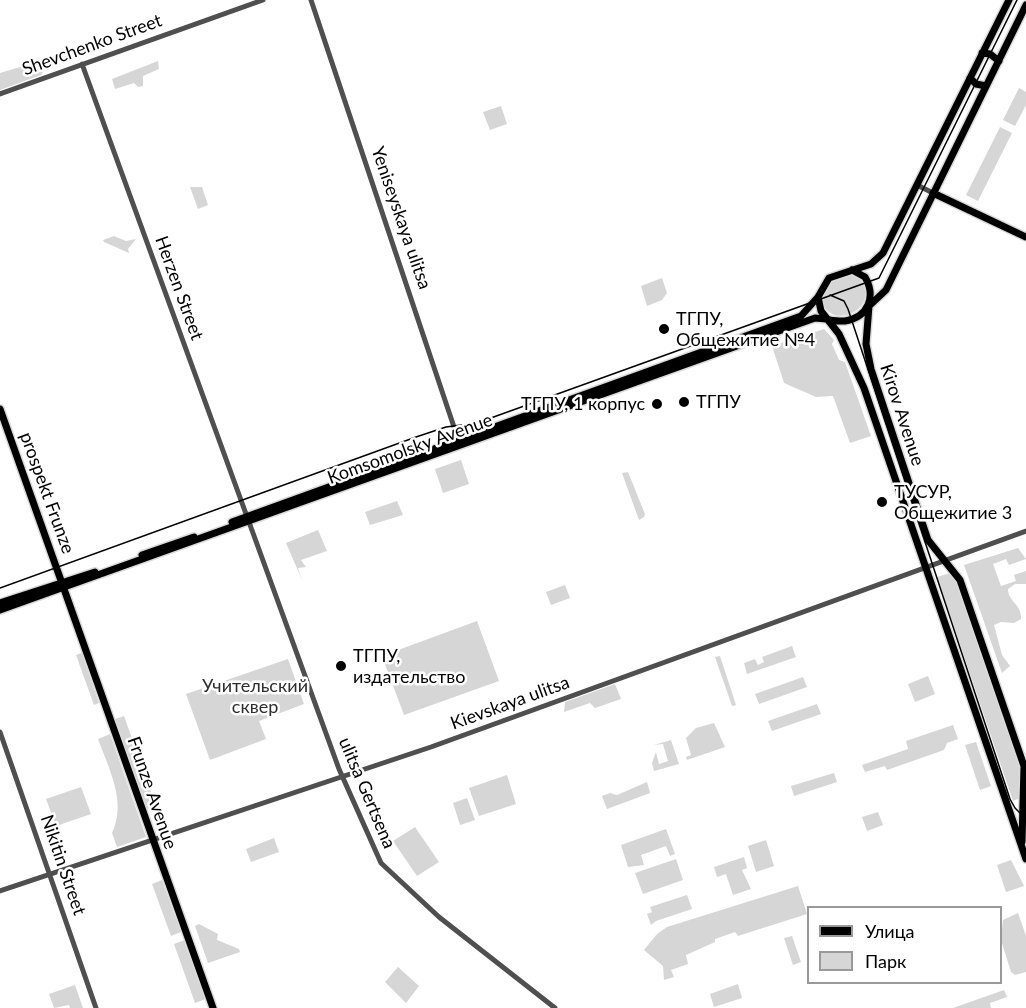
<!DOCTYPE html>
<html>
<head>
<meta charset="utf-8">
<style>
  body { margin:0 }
  #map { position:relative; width:1026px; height:1008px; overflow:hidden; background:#fff; font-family:Lato,sans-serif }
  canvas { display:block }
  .legend { position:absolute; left:807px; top:906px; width:195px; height:78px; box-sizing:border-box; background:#fff; border:2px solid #999; margin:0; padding:8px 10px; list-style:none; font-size:18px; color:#000 }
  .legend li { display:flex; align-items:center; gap:12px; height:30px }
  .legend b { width:30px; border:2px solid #999 }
</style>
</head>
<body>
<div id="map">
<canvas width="1026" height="1008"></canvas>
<ul class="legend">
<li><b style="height:8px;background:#000"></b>Улица</li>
<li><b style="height:16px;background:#d6d6d6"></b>Парк</li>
</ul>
</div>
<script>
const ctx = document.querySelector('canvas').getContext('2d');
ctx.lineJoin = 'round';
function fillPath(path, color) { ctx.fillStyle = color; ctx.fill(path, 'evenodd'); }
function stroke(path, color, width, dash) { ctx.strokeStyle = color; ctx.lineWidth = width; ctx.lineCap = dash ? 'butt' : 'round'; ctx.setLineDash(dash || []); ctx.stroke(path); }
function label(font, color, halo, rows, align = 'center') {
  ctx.font = font + ' Lato,sans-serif'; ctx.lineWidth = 5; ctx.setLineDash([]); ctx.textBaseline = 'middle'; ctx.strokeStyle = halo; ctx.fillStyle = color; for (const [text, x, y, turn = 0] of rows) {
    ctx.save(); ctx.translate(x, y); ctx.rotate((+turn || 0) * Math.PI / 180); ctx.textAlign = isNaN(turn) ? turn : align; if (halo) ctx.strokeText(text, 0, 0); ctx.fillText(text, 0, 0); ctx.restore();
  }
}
const green = new Path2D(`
  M 158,61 L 159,69 L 143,76 L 143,86 L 138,87 L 134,83 L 115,89 L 112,79 Z
  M 33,63 L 43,66 L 45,69 L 41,75 L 0,90 L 0,73 Z
  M 1019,88 L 1026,92 L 1026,105 L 1015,126 L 1003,120 Z
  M 501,106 L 507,124 L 490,130 L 483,112 Z
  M 1000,127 L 1012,133 L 978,201 L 966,195 Z
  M 190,187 L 202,187 L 208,205 L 198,209 Z
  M 114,236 L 126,241 L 136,239 L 128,249 L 129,253 L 104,242 L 103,240 Z
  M 848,275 C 856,275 860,278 863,284 C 877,314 824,331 822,297 L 832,282 Z
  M 662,278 L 667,293 L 662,300 L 647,306 L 641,286 Z
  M 824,329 L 834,340 L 832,344 L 839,360 L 845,362 L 871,436 L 850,443 L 833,396 L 816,397 L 784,383 L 772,346 Z
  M 461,460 L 469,484 L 443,493 L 435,469 Z
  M 628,472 L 645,514 L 644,517 L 639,520 L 622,473 Z
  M 397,501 L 403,515 L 370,525 L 365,512 Z
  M 318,530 L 327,551 L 301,560 L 306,567 L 298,568 L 303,582 L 286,543 Z
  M 1018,548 L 1026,559 L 1009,565 L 1006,559 L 993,564 L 1001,586 L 1016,581 L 1014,575 L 1026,571 L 1026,584 L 1015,584 L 1008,589 C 1008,602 1022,604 1021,619 L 1014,623 L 1001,622 L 994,625 L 1002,655 L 1010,666 L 1002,673 L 964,565 Z
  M 950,573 L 957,583 L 1021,767 L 1020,798 L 1013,801 L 937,577 Z
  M 565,585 L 570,598 L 551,605 L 546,592 Z
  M 477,621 L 499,681 L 404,715 L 383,659 L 391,656 L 390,653 Z
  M 792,646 L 796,657 L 747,674 L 744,663 L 755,659 L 758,665 L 764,662 L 762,657 Z
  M 82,653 L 99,703 L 94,705 L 76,655 Z
  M 720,656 L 736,705 L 732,706 L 715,657 Z
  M 288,659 L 304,704 L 259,721 L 266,739 L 210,760 L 186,694 Z
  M 928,676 L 935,694 L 915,702 L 908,684 Z
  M 803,677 L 807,687 L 759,704 L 755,694 Z
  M 615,684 L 621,699 L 595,708 L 590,703 L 564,712 L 565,702 Z
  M 817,704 L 821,714 L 772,731 L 768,721 Z
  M 124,716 L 156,806 L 146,809 L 115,719 Z
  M 714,723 L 725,747 L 687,760 L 686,757 L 691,755 L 686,738 L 696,728 Z
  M 953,725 L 958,739 L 947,743 L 944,750 L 887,770 L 885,766 L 865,772 L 862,765 L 908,749 L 906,741 Z
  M 110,734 L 146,837 L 117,847 L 112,833 C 127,802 109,769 98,739 Z
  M 671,740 L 679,764 L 654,771 L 652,763 L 656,752 L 659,764 L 668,761 L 663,744 L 654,745 Z
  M 976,742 L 991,786 L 980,790 L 965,745 Z
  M 834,773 L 837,782 L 794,796 L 791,786 Z
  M 507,775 L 516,804 L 479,816 L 469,788 Z
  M 647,782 L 650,793 L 607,809 L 602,796 L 610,793 L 617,795 Z
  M 81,787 L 91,814 L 56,826 L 46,799 Z
  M 467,798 L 475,820 L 460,825 L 453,803 Z
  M 878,812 L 883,825 L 867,831 L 862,817 Z
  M 415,827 L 439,862 L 417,876 L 393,841 Z
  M 666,829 L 675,854 L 670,856 L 666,846 L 641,855 L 644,865 L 628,867 L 621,845 Z
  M 274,838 L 279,852 L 251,862 L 246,849 Z
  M 766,840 L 774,866 L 756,872 L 748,846 Z
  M 744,857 L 747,868 L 742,870 L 751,889 L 733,895 L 726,874 L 717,877 L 714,867 Z
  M 676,859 L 683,880 L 643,894 L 635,873 Z
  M 1011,860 L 1024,886 L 1006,892 L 997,865 Z
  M 162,880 L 181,932 L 171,936 L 152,884 Z
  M 798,886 L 807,914 L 738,936 L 735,932 L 715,939 L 715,942 L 686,955 L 688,964 L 671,970 L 674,977 L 664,980 L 663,966 L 644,950 L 657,934 L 667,927 Z
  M 687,895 L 692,909 L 656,921 L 651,925 L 647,914 L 652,912 L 650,907 Z
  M 1018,913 L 1026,936 L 1026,972 L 1015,975 L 1011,972 L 1001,940 L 1003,920 Z
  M 199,924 L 218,934 L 217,940 L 239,949 L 240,952 L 208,963 L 195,926 Z
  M 792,936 L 801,962 L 793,965 L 784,938 Z
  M 185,940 L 206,999 L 195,1003 L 174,944 Z
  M 398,967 L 419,986 L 406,1003 L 385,982 Z
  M 738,984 L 742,998 L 714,1007 L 710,994 Z
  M 75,985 L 83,1008 L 70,1008 L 69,1005 L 54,1008 L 49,994 Z
  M 1004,990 L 1007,997 L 990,1003 L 991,1008 L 953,1008 Z`);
const minor = new Path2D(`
  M 311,0 L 459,442
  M 82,64 L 339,769 L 381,863 L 439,917 L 555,1008
  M 0,94 L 263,0
  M 917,185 L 933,193
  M 0,732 L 96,1008
  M 0,891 L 431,747 L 1026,531`);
const major = new Path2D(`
  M 1009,0 L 883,253 L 871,264 L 829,278 L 818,297 L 821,311 L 839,334 L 864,388 L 1026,859
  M 982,53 L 990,54 L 999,61
  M 970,78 L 976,84 L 986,86
  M 933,193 L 1026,237
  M 0,409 L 213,1008
  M 232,522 L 801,316 L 818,297
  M 142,555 L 194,537
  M 0,603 L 95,572
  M 0,610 L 815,318 C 825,318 835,322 845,321 C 869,317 876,296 865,277 L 852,270
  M 1022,842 L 1024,766 L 960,580 L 928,540 L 871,369 L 866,344 L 869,306 L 886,290 L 1026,5`);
const tram = new Path2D(`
  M 830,295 L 844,301 L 848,309 L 1010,799 L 1015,808 L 1026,819
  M 0,588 L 416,437 L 446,427 L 477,423 L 879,278 L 1017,0`);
const markers = [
  [664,329,6,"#000"],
  [684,402,6,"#000"],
  [657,404,6,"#000"],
  [882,502,6,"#000"],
  [341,666,6,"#000"]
];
const streetNames = [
  ["Shevchenko Street",92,45,-20],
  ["Yeniseyskaya ulitsa",401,218,71],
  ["Herzen Street",179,288,70],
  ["Kirov Avenue",902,415,72],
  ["Komsomolsky Avenue",410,449,-20],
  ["prospekt Frunze",47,493,70],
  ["Kievskaya ulitsa",510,703,-20],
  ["Frunze Avenue",152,793,71],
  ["ulitsa Gertsena",367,793,67],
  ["Nikitin Street",63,865,71]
];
const poiNames = [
  ["ТГПУ,",676,319],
  ["Общежитие №4",676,340],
  ["ТГПУ",696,402],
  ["ТГПУ, 1 корпус",645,404,"right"],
  ["ТУСУР,",894,492],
  ["Общежитие 3",894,513],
  ["ТГПУ,",353,656],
  ["издательство",353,677]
];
const parkNames = [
  ["Учительский",255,686],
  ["сквер",255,707]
];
fillPath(green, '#d6d6d6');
stroke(major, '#dbdbdb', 10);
stroke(minor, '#4f4f4f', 5);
stroke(major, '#000', 7);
stroke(tram, '#000', 1.5);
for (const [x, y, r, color] of markers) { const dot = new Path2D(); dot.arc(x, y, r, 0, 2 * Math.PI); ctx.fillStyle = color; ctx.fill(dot); stroke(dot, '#fff', 2); }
label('18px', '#000', '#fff', streetNames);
label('18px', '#000', '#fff', poiNames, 'left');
label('18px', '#2d2d2d', '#fff', parkNames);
</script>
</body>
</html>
